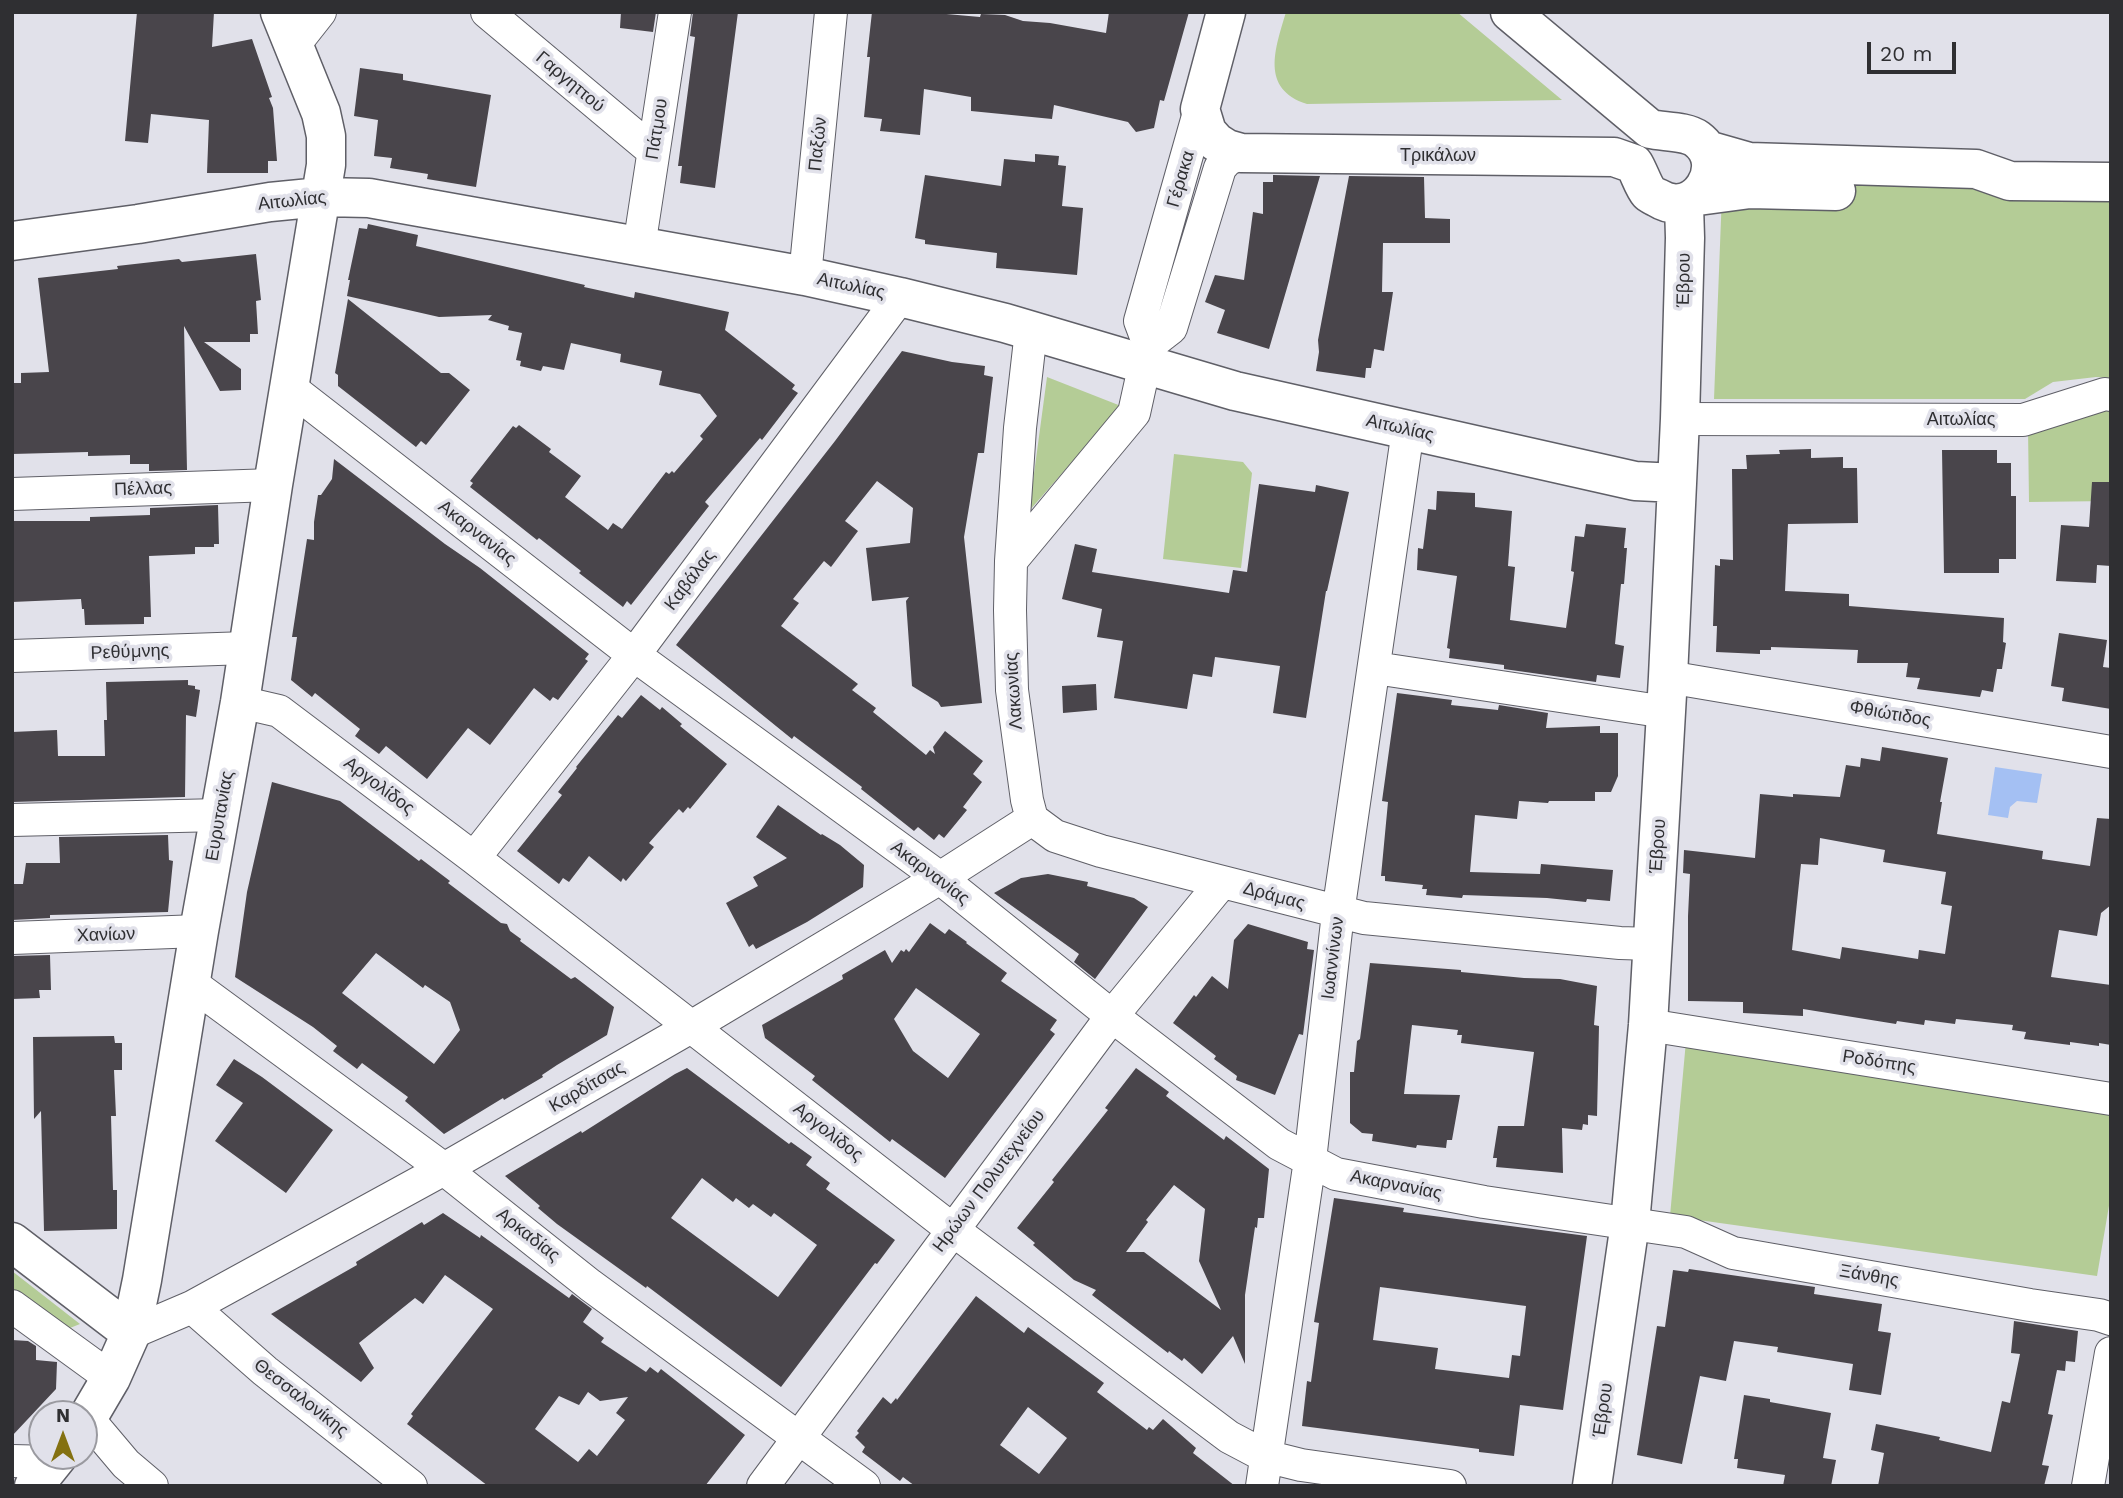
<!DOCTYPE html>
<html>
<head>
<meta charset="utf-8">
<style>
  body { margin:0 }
  #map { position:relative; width:2123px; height:1498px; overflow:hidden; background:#e1e1ea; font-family:"Work Sans",sans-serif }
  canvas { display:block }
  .frame { position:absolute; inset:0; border:14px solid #2f2f32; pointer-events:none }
  .north { position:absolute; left:28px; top:1400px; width:70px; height:70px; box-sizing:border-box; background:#e1e1ea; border:2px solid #9a9aa0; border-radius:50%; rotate:0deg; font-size:19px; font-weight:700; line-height:28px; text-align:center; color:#2f2f32 }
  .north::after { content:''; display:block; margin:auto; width:24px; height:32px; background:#847111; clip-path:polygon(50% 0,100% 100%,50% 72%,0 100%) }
  .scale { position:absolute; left:1867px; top:42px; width:89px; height:32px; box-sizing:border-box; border:4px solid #2f2f32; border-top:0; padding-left:9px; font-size:21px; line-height:24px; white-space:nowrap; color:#2f2f32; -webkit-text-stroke:5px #e1e1ea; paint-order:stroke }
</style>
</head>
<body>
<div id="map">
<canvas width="2123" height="1498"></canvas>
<div class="frame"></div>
<div class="north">N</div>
<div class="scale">20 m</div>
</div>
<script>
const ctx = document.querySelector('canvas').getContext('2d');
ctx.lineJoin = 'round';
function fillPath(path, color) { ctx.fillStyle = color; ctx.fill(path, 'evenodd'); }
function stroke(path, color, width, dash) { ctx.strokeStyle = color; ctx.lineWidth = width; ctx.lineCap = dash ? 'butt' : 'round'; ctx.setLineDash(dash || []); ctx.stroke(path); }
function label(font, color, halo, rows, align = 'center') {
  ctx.font = font + ' "Work Sans",sans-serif'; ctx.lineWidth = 7; ctx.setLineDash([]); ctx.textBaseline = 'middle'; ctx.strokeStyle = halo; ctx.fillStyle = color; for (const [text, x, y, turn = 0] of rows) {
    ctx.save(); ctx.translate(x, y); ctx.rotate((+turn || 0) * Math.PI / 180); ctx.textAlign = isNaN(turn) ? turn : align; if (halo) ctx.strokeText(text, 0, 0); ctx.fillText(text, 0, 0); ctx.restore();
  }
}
const green = new Path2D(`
  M 1286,12 L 1457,12 L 1562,100 L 1307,104 C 1260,89 1275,49 1286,12 Z
  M 1723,168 L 2111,187 L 2111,378 L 2096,377 L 2053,382 L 2025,399 L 1714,399 Z
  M 1047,377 L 1121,406 L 1029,511 Z
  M 2101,409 L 2111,410 L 2111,501 L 2029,502 L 2028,428 Z
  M 1174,454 L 1243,462 L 1252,473 L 1241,568 L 1163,559 Z
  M 1686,1041 L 2111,1107 L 2111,1194 L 2097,1276 L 1670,1216 Z
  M 12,1271 L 80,1324 L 65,1330 L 12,1295 Z`);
const water = new Path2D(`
  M 1995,767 L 2042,774 L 2037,803 L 2017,801 L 2010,807 L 2008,818 L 1988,815 Z`);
const building = new Path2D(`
  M 137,12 L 214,12 L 212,47 L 252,39 L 272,97 L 269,98 L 273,108 L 277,161 L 268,161 L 268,173 L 207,173 L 209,120 L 151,114 L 148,143 L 125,141 Z
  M 621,12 L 656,12 L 653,32 L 620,28 Z
  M 693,12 L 738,12 L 715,188 L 680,183 L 682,166 L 678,166 L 695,37 L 690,36 Z
  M 872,12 L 924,12 L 980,17 L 981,14 L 1005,15 L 1023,21 L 1050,23 L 1106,33 L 1109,12 L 1189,12 L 1164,101 L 1160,100 L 1154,128 L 1136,132 L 1128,122 L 1054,105 L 1052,119 L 971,111 L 971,97 L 924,89 L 920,135 L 880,131 L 882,119 L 864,117 L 870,57 L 867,57 Z
  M 360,68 L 403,74 L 403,80 L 491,95 L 476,187 L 427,179 L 428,174 L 390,168 L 392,158 L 374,156 L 378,120 L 354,116 Z
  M 1035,154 L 1059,156 L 1058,165 L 1066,166 L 1062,206 L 1083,208 L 1077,275 L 996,268 L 997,253 L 925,244 L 925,240 L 915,238 L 925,175 L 1001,186 L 1004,159 L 1035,162 Z
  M 1273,175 L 1320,176 L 1269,349 L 1217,333 L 1225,310 L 1205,302 L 1215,275 L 1244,280 L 1253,212 L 1263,214 L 1263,182 L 1273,182 Z
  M 1349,176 L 1424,177 L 1425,218 L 1450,219 L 1450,243 L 1383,243 L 1382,292 L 1393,292 L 1384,351 L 1374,349 L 1371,368 L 1366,368 L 1365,378 L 1316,371 L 1319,352 L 1318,340 Z
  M 368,224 L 418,235 L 416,246 L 585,285 L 584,287 L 634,298 L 635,292 L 729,312 L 725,330 L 795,385 L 792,389 L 798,393 L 762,440 L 760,438 L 705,502 L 709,506 L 631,605 L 627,601 L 623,607 L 579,573 L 581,571 L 539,538 L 537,540 L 470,487 L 473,483 L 470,481 L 513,426 L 516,428 L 519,425 L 551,449 L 549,452 L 581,476 L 565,497 L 608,530 L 613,523 L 622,529 L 666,472 L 669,474 L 672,471 L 674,473 L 703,439 L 700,436 L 717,416 L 700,394 L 659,385 L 662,371 L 620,362 L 621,354 L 571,343 L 564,370 L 543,366 L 541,371 L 520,366 L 521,361 L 516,360 L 522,333 L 508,330 L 509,326 L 488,320 L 492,315 L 439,317 L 347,296 L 350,280 L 348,280 L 359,228 L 367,229 Z
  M 256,254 L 261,300 L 256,301 L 258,334 L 250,334 L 250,342 L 204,342 L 241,369 L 241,390 L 220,391 L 184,326 L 187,470 L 149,471 L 149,464 L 130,464 L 130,455 L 88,456 L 88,452 L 12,454 L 12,383 L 21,383 L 21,373 L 49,372 L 38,278 L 118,269 L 117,266 L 179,259 L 182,262 Z
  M 348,299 L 441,373 L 449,373 L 470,390 L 426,445 L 421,441 L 416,447 L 338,386 L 338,375 L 335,373 Z
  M 902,351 L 952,362 L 985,366 L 984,375 L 993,377 L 984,453 L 978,453 L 964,537 L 982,703 L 941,707 L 938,702 L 912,686 L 906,601 L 909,597 L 872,601 L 866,548 L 910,543 L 913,508 L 877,481 L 845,521 L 858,531 L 831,567 L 824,561 L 793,599 L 799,603 L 781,626 L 858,684 L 852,690 L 876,708 L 873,712 L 926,755 L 930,750 L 935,754 L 933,747 L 945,731 L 983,761 L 973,774 L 982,782 L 963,807 L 967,810 L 944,838 L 939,834 L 934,840 L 918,827 L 914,831 L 861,789 L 862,787 L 794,736 L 792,739 L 676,645 L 835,441 Z
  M 1811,449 L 1811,458 L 1843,457 L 1843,468 L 1857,468 L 1858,523 L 1788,524 L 1785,591 L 1849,594 L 1849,606 L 2004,618 L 2003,642 L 2006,643 L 2002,669 L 1997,669 L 1993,692 L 1982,690 L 1980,697 L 1917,689 L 1920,678 L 1906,677 L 1908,663 L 1857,663 L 1858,650 L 1771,647 L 1771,650 L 1760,650 L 1760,654 L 1716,652 L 1717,626 L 1713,626 L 1715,565 L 1720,566 L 1720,559 L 1733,560 L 1732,469 L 1747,469 L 1746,455 L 1780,454 L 1779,450 Z
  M 1942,450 L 1997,450 L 1997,463 L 2011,463 L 2011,496 L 2016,496 L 2016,559 L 1999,559 L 1999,573 L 1944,573 Z
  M 334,459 L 445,544 L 480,568 L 589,654 L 585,659 L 588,661 L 558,700 L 553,697 L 550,701 L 534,688 L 490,745 L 468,728 L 427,779 L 386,746 L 379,754 L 355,736 L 360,729 L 315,693 L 312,697 L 291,680 L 297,637 L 292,637 L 307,539 L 314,540 L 314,522 L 318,495 L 321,495 L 332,479 Z
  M 2092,482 L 2111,482 L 2111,566 L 2097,565 L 2096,583 L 2056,581 L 2061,525 L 2089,527 Z
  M 1259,484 L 1315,492 L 1316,485 L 1349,492 L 1327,591 L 1326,591 L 1306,718 L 1273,713 L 1280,666 L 1215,657 L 1212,677 L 1193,674 L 1187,709 L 1114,698 L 1123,641 L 1097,637 L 1102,609 L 1062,599 L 1075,544 L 1097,549 L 1092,572 L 1229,593 L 1233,570 L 1247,572 Z
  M 1437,491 L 1475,493 L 1475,507 L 1512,511 L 1508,566 L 1515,567 L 1510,620 L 1566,628 L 1574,572 L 1571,571 L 1575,536 L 1584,537 L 1586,524 L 1626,528 L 1624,548 L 1627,548 L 1624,584 L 1621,584 L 1615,644 L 1624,646 L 1620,678 L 1597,675 L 1596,682 L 1504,669 L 1504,665 L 1449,658 L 1450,649 L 1447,648 L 1457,576 L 1417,570 L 1418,548 L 1423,549 L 1428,509 L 1436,510 Z
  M 218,505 L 219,544 L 214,544 L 214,547 L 195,547 L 195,554 L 149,556 L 151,617 L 144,617 L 144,624 L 85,625 L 84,609 L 82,609 L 81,599 L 12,602 L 12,521 L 90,521 L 90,517 L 150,515 L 150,508 Z
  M 2059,633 L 2107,640 L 2103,667 L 2111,668 L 2111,709 L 2062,701 L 2064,688 L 2051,686 Z
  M 188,680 L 188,685 L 195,686 L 195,689 L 200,690 L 196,717 L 186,715 L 185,797 L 12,802 L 12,732 L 57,730 L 58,756 L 105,756 L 104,720 L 107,720 L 106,682 Z
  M 1096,684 L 1097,710 L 1063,713 L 1062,686 Z
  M 1397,693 L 1452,700 L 1451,705 L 1498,710 L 1499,705 L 1548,713 L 1546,728 L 1600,726 L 1600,733 L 1618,733 L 1618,776 L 1611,792 L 1595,792 L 1595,801 L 1549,801 L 1548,803 L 1519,801 L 1517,819 L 1475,815 L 1470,872 L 1540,874 L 1541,864 L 1613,870 L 1610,901 L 1587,899 L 1586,902 L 1547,898 L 1463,895 L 1462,898 L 1426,895 L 1427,889 L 1422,889 L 1423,885 L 1385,881 L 1385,876 L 1381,876 L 1388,802 L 1382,801 Z
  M 641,695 L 660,710 L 662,707 L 682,724 L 680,726 L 727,764 L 690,809 L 688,807 L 683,813 L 679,809 L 649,843 L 654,847 L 626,881 L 623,878 L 621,882 L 589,856 L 569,882 L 563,878 L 559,884 L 517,851 L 562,795 L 558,792 L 577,768 L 576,767 L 618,715 L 622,718 Z
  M 1882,747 L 1948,758 L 1940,802 L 1942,802 L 1937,834 L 2043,851 L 2042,859 L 2090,866 L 2097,818 L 2111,819 L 2111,905 L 2101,913 L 2097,936 L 2059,930 L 2051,977 L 2111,985 L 2111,1045 L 2099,1043 L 2099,1046 L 2070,1042 L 2070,1045 L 2024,1039 L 2026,1032 L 2012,1030 L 2013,1025 L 1956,1019 L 1955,1024 L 1925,1020 L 1924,1025 L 1897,1021 L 1896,1024 L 1803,1009 L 1803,1016 L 1743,1013 L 1743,1002 L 1688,1001 L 1688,916 L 1690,874 L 1683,873 L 1684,850 L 1755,858 L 1760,794 L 1793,797 L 1793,794 L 1840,797 L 1846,765 L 1860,767 L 1861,758 L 1880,761 ZM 1820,838 L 1885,850 L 1883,862 L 1946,872 L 1941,904 L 1952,906 L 1945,954 L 1919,950 L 1918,959 L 1842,947 L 1840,959 L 1792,950 L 1801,864 L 1818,865 Z
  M 272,782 L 340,801 L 419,861 L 421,859 L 450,881 L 448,883 L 501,923 L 507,924 L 510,931 L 521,939 L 520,941 L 571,979 L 575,977 L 614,1007 L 607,1035 L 557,1065 L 542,1075 L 543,1077 L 504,1100 L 503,1098 L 444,1134 L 405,1101 L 408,1097 L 362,1063 L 357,1069 L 333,1051 L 337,1046 L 313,1027 L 235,977 L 247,892 ZM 376,953 L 423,988 L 425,985 L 450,1002 L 460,1030 L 434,1064 L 342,993 Z
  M 778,805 L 821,835 L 822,834 L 840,845 L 864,865 L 863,887 L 807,922 L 756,949 L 753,944 L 749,947 L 726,903 L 758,886 L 753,877 L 787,858 L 756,837 Z
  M 168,835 L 169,860 L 173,861 L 168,912 L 50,915 L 50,918 L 12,920 L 12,884 L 23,884 L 26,863 L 60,863 L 59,837 Z
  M 1048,874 L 1088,882 L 1087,886 L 1134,898 L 1148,907 L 1095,979 L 1074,962 L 1079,954 L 994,893 L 1021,878 Z
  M 930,923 L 945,934 L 949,929 L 967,942 L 966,943 L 1007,973 L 1001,981 L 1057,1020 L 1050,1030 L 1055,1034 L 945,1178 L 892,1139 L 890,1142 L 812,1080 L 815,1076 L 765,1038 L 762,1025 L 843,979 L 842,975 L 885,950 L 892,963 L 901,950 L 904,952 L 906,949 L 909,952 ZM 916,988 L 980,1034 L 948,1078 L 913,1051 L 894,1019 Z
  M 1248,924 L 1308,942 L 1307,949 L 1314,950 L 1303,1035 L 1299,1034 L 1275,1095 L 1236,1080 L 1237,1076 L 1214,1059 L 1216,1056 L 1173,1023 L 1194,995 L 1196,997 L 1212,976 L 1228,989 L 1234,940 Z
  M 50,955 L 51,990 L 39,990 L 40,998 L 12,999 L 12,956 Z
  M 1370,963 L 1461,970 L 1461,972 L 1524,978 L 1560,979 L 1597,986 L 1594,1025 L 1599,1026 L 1597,1116 L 1588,1115 L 1588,1125 L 1583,1124 L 1582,1130 L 1562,1128 L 1563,1173 L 1496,1167 L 1497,1158 L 1493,1158 L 1498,1126 L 1524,1126 L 1534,1052 L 1461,1043 L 1462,1035 L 1457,1035 L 1458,1030 L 1412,1025 L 1404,1094 L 1460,1095 L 1452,1140 L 1447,1140 L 1446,1148 L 1417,1145 L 1416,1148 L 1372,1141 L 1373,1134 L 1362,1133 L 1350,1123 L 1350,1072 L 1354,1072 L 1357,1041 L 1360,1039 Z
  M 114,1036 L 115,1043 L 122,1043 L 122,1070 L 114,1070 L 116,1116 L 111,1116 L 113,1190 L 117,1190 L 117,1229 L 44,1231 L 41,1111 L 34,1119 L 33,1037 Z
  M 234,1059 L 262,1077 L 333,1130 L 286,1193 L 215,1141 L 243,1103 L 216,1085 Z
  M 687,1068 L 789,1144 L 791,1142 L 812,1157 L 806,1165 L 830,1183 L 826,1189 L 895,1240 L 877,1264 L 875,1263 L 781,1387 L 647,1286 L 646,1288 L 557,1224 L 538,1208 L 540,1206 L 505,1176 L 581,1131 L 582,1133 L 675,1074 ZM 702,1178 L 733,1202 L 736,1198 L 749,1208 L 753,1204 L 771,1217 L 774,1213 L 817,1245 L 778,1297 L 671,1218 Z
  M 1136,1068 L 1169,1092 L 1166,1096 L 1224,1140 L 1226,1136 L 1269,1169 L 1264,1218 L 1258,1218 L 1257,1228 L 1255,1227 L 1245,1295 L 1245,1364 L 1233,1336 L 1202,1374 L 1184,1358 L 1182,1361 L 1169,1351 L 1168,1353 L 1092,1295 L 1096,1290 L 1074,1280 L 1033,1245 L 1035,1243 L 1017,1228 L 1054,1182 L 1052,1180 L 1108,1110 L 1105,1108 ZM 1174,1185 L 1205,1209 L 1199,1261 L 1221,1310 L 1144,1252 L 1126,1252 L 1148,1222 L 1146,1220 Z
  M 1334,1198 L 1404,1208 L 1403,1212 L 1587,1236 L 1563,1410 L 1520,1405 L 1514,1456 L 1479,1452 L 1479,1449 L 1302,1426 L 1307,1381 L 1311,1382 L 1319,1323 L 1314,1322 ZM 1380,1287 L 1526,1306 L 1520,1356 L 1512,1355 L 1509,1378 L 1435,1369 L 1438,1348 L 1373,1340 Z
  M 443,1213 L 480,1238 L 481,1235 L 569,1298 L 572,1294 L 592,1309 L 583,1322 L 604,1338 L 601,1342 L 646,1372 L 650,1367 L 658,1373 L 661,1369 L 745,1435 L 705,1486 L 488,1486 L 407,1424 L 413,1416 L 411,1414 L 493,1309 L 445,1275 L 423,1304 L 415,1298 L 359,1343 L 374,1368 L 361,1382 L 271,1314 L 357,1265 L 356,1262 L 422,1222 L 424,1225 ZM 588,1392 L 600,1401 L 628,1397 L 616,1413 L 625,1420 L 597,1456 L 589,1449 L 578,1462 L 535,1429 L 559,1396 L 579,1405 Z
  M 1689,1269 L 1815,1287 L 1814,1294 L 1882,1304 L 1878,1331 L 1891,1333 L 1881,1395 L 1849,1390 L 1853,1364 L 1777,1352 L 1778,1347 L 1734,1341 L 1726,1381 L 1700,1376 L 1682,1464 L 1637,1455 L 1657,1326 L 1665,1327 L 1673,1270 L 1688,1272 Z
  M 976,1296 L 1024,1333 L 1028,1327 L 1104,1383 L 1097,1392 L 1147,1430 L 1149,1427 L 1153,1430 L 1163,1419 L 1196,1448 L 1193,1453 L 1235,1486 L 915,1486 L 903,1477 L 900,1481 L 862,1452 L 865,1447 L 855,1437 L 859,1433 L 857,1431 L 883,1397 L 891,1404 L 896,1398 L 897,1400 ZM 1028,1407 L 1067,1438 L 1039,1474 L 1000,1445 Z
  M 2014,1321 L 2078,1331 L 2075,1362 L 2066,1361 L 2065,1371 L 2057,1370 L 2048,1414 L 2053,1415 L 2042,1465 L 2049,1466 L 2044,1486 L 1878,1486 L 1884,1453 L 1871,1450 L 1876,1424 L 1940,1437 L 1939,1440 L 1991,1452 L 2002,1401 L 2010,1403 L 2020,1354 L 2011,1353 Z
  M 12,1340 L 28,1341 L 36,1346 L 36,1360 L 57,1362 L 56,1389 L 12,1436 Z
  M 1744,1395 L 1770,1399 L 1770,1402 L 1831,1413 L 1823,1458 L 1836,1460 L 1831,1486 L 1783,1486 L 1785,1475 L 1737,1468 L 1738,1459 L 1734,1459 Z`);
const street = new Path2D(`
  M 487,12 L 653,151
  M 294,45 L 320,12
  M 639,247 L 675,12
  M 805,276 L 831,12
  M 1149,345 L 1171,328 L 1220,168 L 1227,160 L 1241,153
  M 289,387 L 634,655 L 940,878 L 1112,1016 L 1279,1144 L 1336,1174 L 1484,1202 L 1686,1232 L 1733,1253 L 2030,1305 L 2099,1315 L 2111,1319
  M 1680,419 L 2023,420 L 2105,394 L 2111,395
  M 12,494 L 273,485
  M 1011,561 L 1020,428 L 1031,331
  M 12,656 L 247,648
  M 1375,668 L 1666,712
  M 1668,677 L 2111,752
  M 240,702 L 279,711 L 474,858 L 953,1230 L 1229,1437 L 1265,1456 L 1301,1465 L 1450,1486
  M 1032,819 L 1027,800 L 1012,690 L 1010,610 L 1011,561 L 1134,413 L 1149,345 L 1140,321 L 1200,109
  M 1032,819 L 1055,836 L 1101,851 L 1364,918 L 1620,943 L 1652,944
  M 12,820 L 220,815
  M 474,858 L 634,655 L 900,297
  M 12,938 L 199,931
  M 192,984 L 444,1169 L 590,1285 L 864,1486
  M 1648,1025 L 2111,1099
  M 12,1306 L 111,1378
  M 192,1307 L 265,1371 L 411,1486
  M 131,1333 L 192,1307 L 444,1169 L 691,1027 L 940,878 L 1032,819
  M 88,1419 L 126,1464 L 152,1486
  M 12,1461 L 53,1462
  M 763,1486 L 1112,1016 L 1222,882
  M 1262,1486 L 1310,1160 L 1338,913 L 1408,430
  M 2088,1486 L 2111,1353`);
const secondary = new Path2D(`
  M 1226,12 L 1200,109 L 1207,132 L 1216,142 L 1227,149 L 1241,153 L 1614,157 L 1634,164 C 1639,172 1643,186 1649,193 C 1652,195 1655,197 1658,198 C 1695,221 1732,165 1697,139 C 1686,131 1664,132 1650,129 L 1510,12
  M 1707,150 L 1749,162 L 1976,169 L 2010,181 L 2111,182
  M 1698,196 L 1750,189 L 1836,191
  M 12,241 L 138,224 L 270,202 L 321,197 L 369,198 L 805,276 L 900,297 L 1005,323 L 1235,391 L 1635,481 L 1677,483
  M 12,1242 L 131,1333
  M 84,1424 L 111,1378 L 131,1333 L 142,1280 L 199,931 L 240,702 L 273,485 L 326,165 L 326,136 L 321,113 L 280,12
  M 34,1486 L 58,1456
  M 1592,1486 L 1630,1223 L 1648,1025 L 1668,677 L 1680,419 L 1685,238 L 1684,204`);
const streetNames = [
  ["Γαργηττού",570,82,40],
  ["Πάτμου",657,129,-81],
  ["Παξών",818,144,-84],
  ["Τρικάλων",1438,156],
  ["Γέρακα",1181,179,-74],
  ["Αιτωλίας",292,201,-6],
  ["Έβρου",1684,280,-89],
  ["Αιτωλίας",851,286,12],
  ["Αιτωλίας",1961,420],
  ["Αιτωλίας",1400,428,13],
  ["Πέλλας",143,489,-2],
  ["Ακαρνανίας",477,533,38],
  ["Καβάλας",690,580,-53],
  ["Ρεθύμνης",130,652,-2],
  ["Λακωνίας",1014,691,-94],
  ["Φθιώτιδος",1890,714,10],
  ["Αργολίδος",379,786,37],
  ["Ευρυτανίας",220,816,-80],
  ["Έβρου",1658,846,-86],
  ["Ακαρνανίας",930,873,37],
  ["Δράμας",1274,896,15],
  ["Χανίων",106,935,-2],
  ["Ιωαννίνων",1333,958,-83],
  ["Ροδόπης",1879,1062,9],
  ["Καρδίτσας",587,1087,-30],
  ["Αργολίδος",828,1132,38],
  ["Ηρώων Πολυτεχνείου",989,1181,-53],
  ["Ακαρνανίας",1396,1185,11],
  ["Αρκαδίας",528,1235,38],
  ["Ξάνθης",1869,1276,10],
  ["Θεσσαλονίκης",301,1398,38],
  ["Έβρου",1603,1410,-82]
];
fillPath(green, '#b4cc96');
fillPath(water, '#a4c0f3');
fillPath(building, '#49454b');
stroke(street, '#5f5f67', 34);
stroke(secondary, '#5f5f67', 41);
stroke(street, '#fff', 32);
stroke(secondary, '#fff', 38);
label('18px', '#2f2f32', '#e1e1ea', streetNames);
</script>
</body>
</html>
